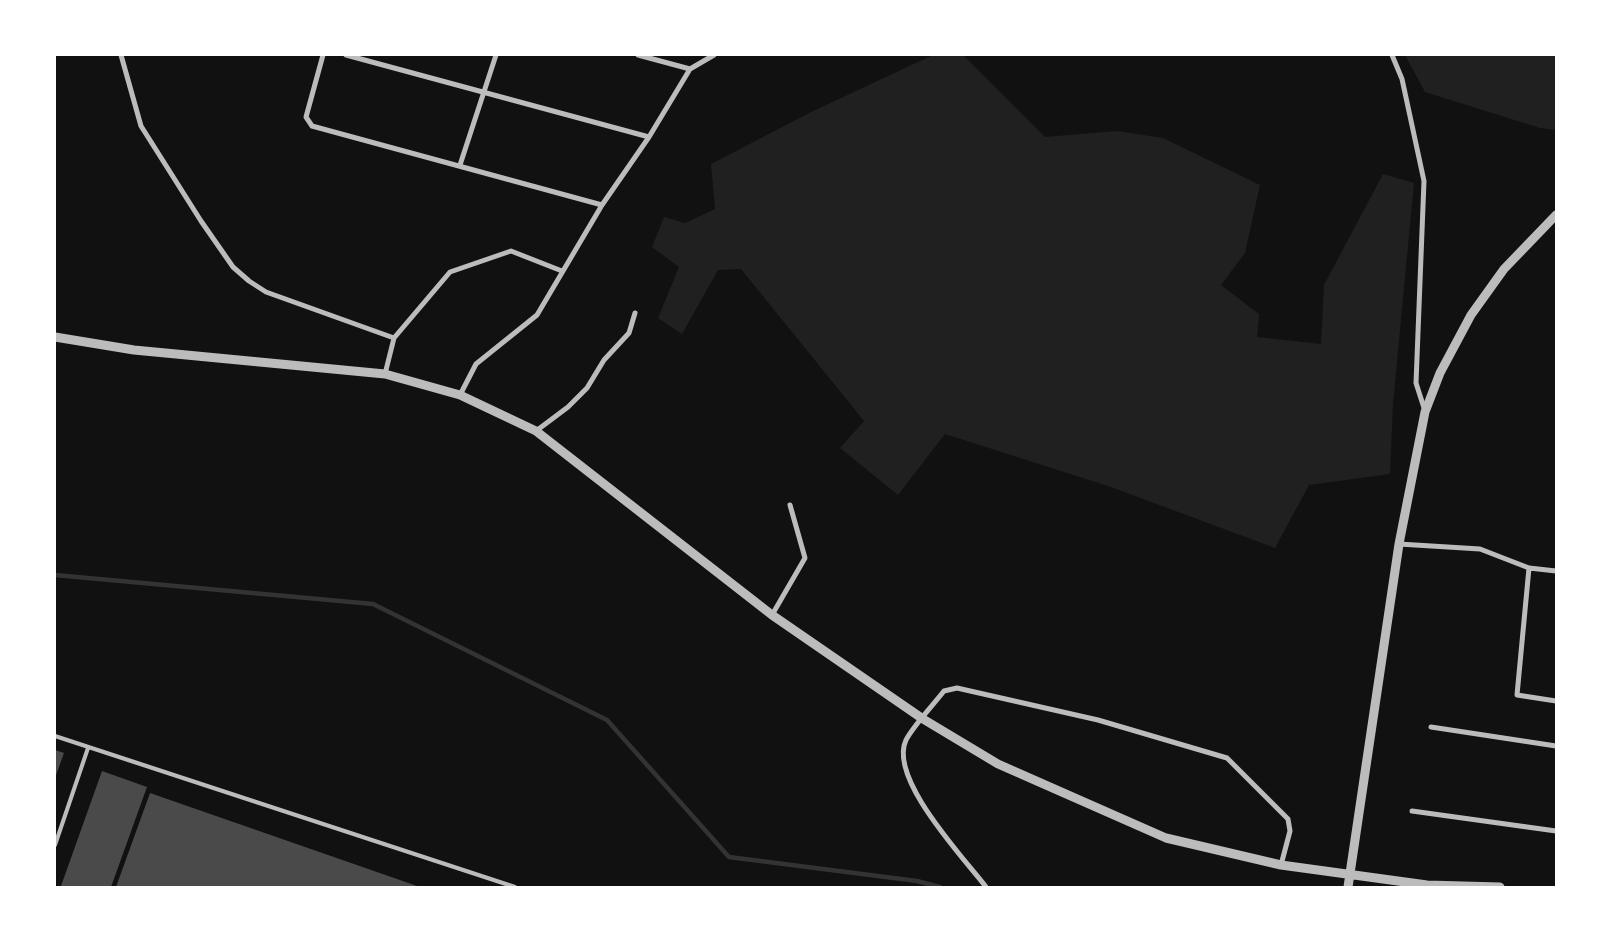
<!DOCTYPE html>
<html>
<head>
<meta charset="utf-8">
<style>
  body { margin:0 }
  #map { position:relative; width:1611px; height:942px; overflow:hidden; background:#111; font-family:Inter,sans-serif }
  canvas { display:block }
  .frame { position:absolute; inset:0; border:56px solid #fff; pointer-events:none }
</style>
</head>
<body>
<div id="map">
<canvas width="1611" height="942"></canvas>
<div class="frame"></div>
</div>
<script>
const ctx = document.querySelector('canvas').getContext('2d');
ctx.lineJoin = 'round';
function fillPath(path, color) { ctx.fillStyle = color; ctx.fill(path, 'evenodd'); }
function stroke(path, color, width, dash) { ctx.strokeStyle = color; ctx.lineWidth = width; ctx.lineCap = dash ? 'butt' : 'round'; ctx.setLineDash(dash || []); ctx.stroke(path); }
const green = new Path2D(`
  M 933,55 L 963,55 L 1045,137 L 1117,131 L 1163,138 L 1260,185 L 1245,253 L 1221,285 L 1259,314 L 1257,337 L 1321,344 L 1324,285 L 1383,174 L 1414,183 L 1393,404 L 1390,474 L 1309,485 L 1275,548 L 1111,487 L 945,434 L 898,495 L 840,448 L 864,421 L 741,269 L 718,270 L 682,334 L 658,318 L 679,267 L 652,247 L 664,217 L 685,223 L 715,209 L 711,164 L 811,112 Z
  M 1405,55 L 1556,55 L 1556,130 L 1540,128 L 1425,92 Z`);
const stream = new Path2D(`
  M 55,575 L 373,604 L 607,720 L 729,857 L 917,881 L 940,887`);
const building = new Path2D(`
  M 55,750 L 64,753 L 55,778 Z
  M 102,771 L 147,787 L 111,887 L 63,887 L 61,886 Z
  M 150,793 L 420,887 L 116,887 Z`);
const service = new Path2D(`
  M 55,736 L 515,887
  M 55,845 L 88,748`);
const minor = new Path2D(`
  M 121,55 L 141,126 L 201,221 L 233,267 L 249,281 L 266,292 L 394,338 L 385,374
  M 323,55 L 306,117 L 312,126 L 602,205
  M 346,55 L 649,137
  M 638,55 L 690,69
  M 1392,55 L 1402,79 L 1424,181 L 1416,383 L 1425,411
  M 460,165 L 496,55
  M 394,338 L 450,272 L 511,251 L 562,271
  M 460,395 L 476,364 L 537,315 L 602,205 L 649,137 L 690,69 L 714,55
  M 536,431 L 568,407 L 587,388 L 604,360 L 629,333 L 635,313
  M 1399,544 L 1480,549 L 1529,568 L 1556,571
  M 1529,568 L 1517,695 L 1556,701
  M 772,615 L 805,558 L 790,505
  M 1431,727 L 1556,746
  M 1412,811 L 1556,831
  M 986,887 C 963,857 888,778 906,740 C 913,726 934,704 944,691 L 957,688 L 1098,720 L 1227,758 L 1288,819 L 1290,831 L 1281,865`);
const tertiary = new Path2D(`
  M 55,337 L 134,350 L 385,374 L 460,395 L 536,431 L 772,615 L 923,719 L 998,764 L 1166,838 L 1281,865 L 1427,885 L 1500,887
  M 1348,887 L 1399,544 L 1425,412 L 1440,373 L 1471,315 L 1504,269 L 1556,215`);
fillPath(green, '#202020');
stroke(stream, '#333', 4.5);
fillPath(building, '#4a4a4a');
stroke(service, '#bcbcbc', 4);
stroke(minor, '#bcbcbc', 5);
stroke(tertiary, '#bcbcbc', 9);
</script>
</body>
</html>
